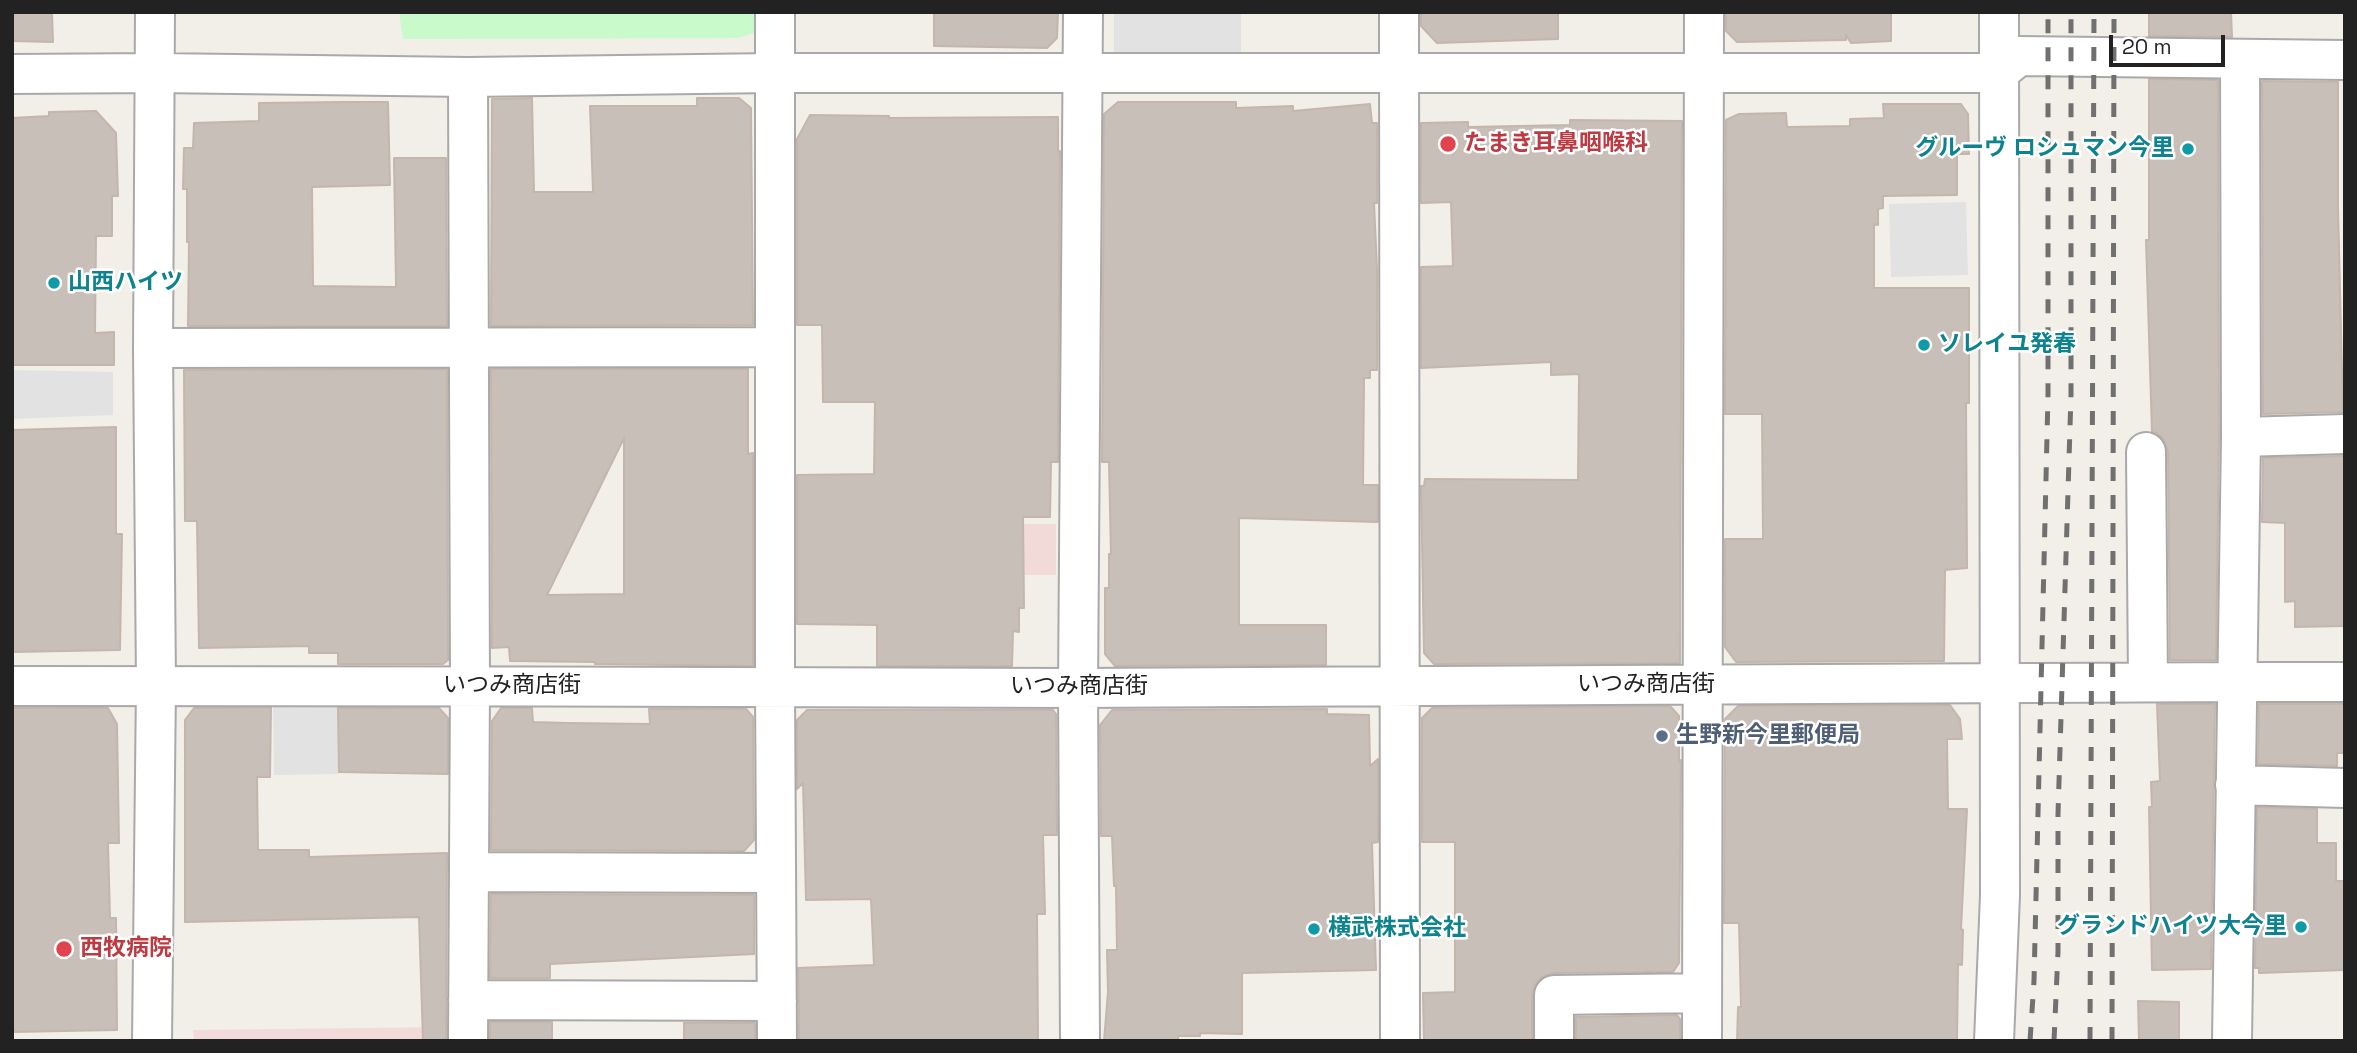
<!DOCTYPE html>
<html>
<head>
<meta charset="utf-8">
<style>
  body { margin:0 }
  #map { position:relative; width:2357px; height:1053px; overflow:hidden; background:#f2efe9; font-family:"Space Grotesk",sans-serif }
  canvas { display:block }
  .frame { position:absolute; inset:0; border:14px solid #222; pointer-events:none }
  .scale { position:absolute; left:2109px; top:35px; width:116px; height:32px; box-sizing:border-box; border:4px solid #222; border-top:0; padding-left:9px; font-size:21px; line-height:24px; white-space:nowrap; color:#222; -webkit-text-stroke:5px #fff; paint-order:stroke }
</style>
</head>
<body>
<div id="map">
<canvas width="2357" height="1053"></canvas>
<div class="frame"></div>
<div class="scale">20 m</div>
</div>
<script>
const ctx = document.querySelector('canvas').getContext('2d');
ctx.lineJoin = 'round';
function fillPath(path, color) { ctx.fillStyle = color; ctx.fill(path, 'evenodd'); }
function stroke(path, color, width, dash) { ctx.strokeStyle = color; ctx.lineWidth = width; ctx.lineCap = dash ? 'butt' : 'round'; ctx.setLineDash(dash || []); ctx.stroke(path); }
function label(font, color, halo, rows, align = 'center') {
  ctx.font = font + ' "Space Grotesk","Noto Sans JP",sans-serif'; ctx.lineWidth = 5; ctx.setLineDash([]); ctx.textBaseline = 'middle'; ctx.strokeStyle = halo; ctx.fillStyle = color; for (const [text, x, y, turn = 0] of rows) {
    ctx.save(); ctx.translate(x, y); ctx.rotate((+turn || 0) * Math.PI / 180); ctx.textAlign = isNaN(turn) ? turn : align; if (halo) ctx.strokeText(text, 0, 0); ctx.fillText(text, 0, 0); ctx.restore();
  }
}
const commercial = new Path2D(`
  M 928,524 L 1056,524 L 1056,575 L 928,575 Z
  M 449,1027 L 449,1041 L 194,1041 L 193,1030 Z`);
const park = new Path2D(`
  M 399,12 L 754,12 L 754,33 L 738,38 L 403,39 Z`);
const parking = new Path2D(`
  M 1114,12 L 1241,12 L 1241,55 L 1114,55 Z
  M 1966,202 L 1968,275 L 1891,277 L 1889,204 Z
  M 12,370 L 113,372 L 113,415 L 12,419 Z
  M 338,706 L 339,774 L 274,775 L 273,707 Z`);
const building = new Path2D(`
  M 12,12 L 52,12 L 53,42 L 12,41 Z
  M 934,12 L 1058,12 L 1057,38 L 1047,48 L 934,46 Z
  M 1421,12 L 1558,12 L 1558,39 L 1437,43 L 1421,26 Z
  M 1726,12 L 1891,12 L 1891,41 L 1851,43 L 1846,35 L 1846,40 L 1737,42 L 1726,31 Z
  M 2149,12 L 2231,12 L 2232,37 L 2149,36 Z
  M 2149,79 L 2218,80 L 2219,437 L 2216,660 L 2170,660 L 2168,452 L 2164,440 L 2157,433 L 2152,432 L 2146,240 L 2149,240 Z
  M 2262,81 L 2338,82 L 2338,207 L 2343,412 L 2263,414 Z
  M 532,98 L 534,192 L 593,192 L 590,106 L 697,106 L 697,98 L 739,98 L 751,108 L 753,325 L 491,326 L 492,99 Z
  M 343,102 L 388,102 L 390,185 L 312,187 L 313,286 L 396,287 L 394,158 L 446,158 L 447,326 L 188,326 L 189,242 L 187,242 L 187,189 L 183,189 L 184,148 L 193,148 L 194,123 L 259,121 L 259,103 Z
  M 1118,102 L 1236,102 L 1236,108 L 1293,106 L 1293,111 L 1370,104 L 1372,123 L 1377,123 L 1377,203 L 1374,203 L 1377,268 L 1377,370 L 1370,370 L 1370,378 L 1364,378 L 1363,485 L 1378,485 L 1378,522 L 1239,518 L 1239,625 L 1326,625 L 1326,665 L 1115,666 L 1105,654 L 1105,588 L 1109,588 L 1109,554 L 1111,554 L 1109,462 L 1102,462 L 1104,114 Z
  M 1883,104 L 1961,104 L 1968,114 L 1969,154 L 1957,154 L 1957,195 L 1883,196 L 1883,208 L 1878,209 L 1878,225 L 1874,224 L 1874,288 L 1969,288 L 1969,403 L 1966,403 L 1967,568 L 1945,570 L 1944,661 L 1736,662 L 1725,647 L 1725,539 L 1763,539 L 1762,414 L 1725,414 L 1726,120 L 1739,114 L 1786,113 L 1787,127 L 1850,126 L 1850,119 L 1884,118 Z
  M 96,111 L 116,133 L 118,196 L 112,196 L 112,236 L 96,236 L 95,333 L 114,332 L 114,365 L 12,365 L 12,118 L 49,116 L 49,112 Z
  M 810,115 L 889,116 L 889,118 L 1058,117 L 1058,152 L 1060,151 L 1058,462 L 1051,462 L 1050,517 L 1023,517 L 1024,608 L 1019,608 L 1019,632 L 1013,631 L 1012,666 L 877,666 L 877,625 L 797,624 L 797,475 L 874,474 L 875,402 L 823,402 L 822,325 L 797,325 L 797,139 Z
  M 1570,120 L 1682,121 L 1680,663 L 1434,664 L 1424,653 L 1421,486 L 1424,486 L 1425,479 L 1578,480 L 1579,374 L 1551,375 L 1551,362 L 1421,368 L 1421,267 L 1453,266 L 1451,202 L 1421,203 L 1421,123 L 1468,122 L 1468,127 L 1570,125 Z
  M 447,369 L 448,660 L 443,664 L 338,664 L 338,653 L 309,653 L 309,646 L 199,648 L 197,521 L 185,521 L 184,370 Z
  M 491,369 L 748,369 L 748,454 L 753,453 L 753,666 L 595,664 L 595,662 L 510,661 L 509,647 L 492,648 ZM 624,438 L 624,594 L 547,595 Z
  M 116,427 L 116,534 L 122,534 L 120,650 L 12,652 L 12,430 Z
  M 2345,456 L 2345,626 L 2295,627 L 2295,601 L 2285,602 L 2285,523 L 2262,522 L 2263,458 Z
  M 2157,704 L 2215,704 L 2211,969 L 2152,970 L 2149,807 L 2152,807 L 2151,782 L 2160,781 Z
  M 2259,704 L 2345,704 L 2345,753 L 2337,753 L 2337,766 L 2258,764 Z
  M 1950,705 L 1960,719 L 1962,739 L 1947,739 L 1948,809 L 1967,809 L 1961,929 L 1963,930 L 1962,965 L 1958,964 L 1957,1041 L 1737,1041 L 1738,1007 L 1741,1007 L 1739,923 L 1724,923 L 1725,719 L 1738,706 Z
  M 1670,706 L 1679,716 L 1679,762 L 1681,760 L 1679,963 L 1673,972 L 1553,973 L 1542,977 L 1535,985 L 1532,995 L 1532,1041 L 1424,1041 L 1423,993 L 1455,992 L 1455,842 L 1422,842 L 1422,718 L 1432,708 Z
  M 271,707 L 270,777 L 257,777 L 258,850 L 309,850 L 309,857 L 447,853 L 446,1041 L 423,1041 L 419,917 L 185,922 L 185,720 L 194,708 Z
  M 12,708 L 108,708 L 117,724 L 119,843 L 108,843 L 110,918 L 116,918 L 117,1030 L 12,1032 Z
  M 338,708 L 439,708 L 448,718 L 448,774 L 339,772 Z
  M 501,708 L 532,708 L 533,722 L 566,723 L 650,724 L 649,709 L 746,709 L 753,717 L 754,840 L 744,851 L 491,850 L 492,721 Z
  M 1327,709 L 1327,714 L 1369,715 L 1370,766 L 1378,759 L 1378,842 L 1372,843 L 1376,970 L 1242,973 L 1242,1034 L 1200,1033 L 1200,1036 L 1178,1036 L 1178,1041 L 1104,1041 L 1108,992 L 1107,950 L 1117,950 L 1116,886 L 1114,886 L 1112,836 L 1101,836 L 1100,725 L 1112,710 Z
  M 807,710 L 1053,710 L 1056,714 L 1057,835 L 1043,835 L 1045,914 L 1037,914 L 1038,1041 L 799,1041 L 798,968 L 874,965 L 871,899 L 806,900 L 803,783 L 797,789 L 797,720 Z
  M 2257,807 L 2317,809 L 2317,843 L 2336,843 L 2336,881 L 2345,881 L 2345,970 L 2259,973 L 2259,968 L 2255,968 Z
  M 491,894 L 754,895 L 754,954 L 550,964 L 550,978 L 490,978 Z
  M 2138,1001 L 2179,1002 L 2179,1041 L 2139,1041 Z
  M 1677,1015 L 1680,1019 L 1680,1041 L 1576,1041 L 1576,1017 Z
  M 490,1022 L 552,1022 L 552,1041 L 490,1041 Z
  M 684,1023 L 755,1023 L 755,1041 L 684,1041 Z`);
const minor = new Path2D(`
  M 775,12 L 775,686 L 777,1041
  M 1399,12 L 1400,1041
  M 1998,73 L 2019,56 L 2345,60
  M 468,77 L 470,686 L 468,1041
  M 153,348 L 775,347
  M 2241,437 L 2345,434
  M 2146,452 L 2148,680
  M 12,686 C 368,684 723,689 1079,688 C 1501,687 1923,681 2345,682
  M 2235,785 L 2345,788
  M 469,872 L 776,873
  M 468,1000 L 777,1001
  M 1080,1041 L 1078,688 L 1083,12
  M 1554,1041 L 1554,995 L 1702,993
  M 1702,1041 L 1704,12
  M 2232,1041 L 2241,437 L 2240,59`);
const tertiary = new Path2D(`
  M 12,74 L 156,73 L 468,77 L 775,73 L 1998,73
  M 152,1041 L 156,685 L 153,348 L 155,12
  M 1994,1041 L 2000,895 L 1999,12`);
const rail = new Path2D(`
  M 2030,1041 L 2034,981 L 2048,395 L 2048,12
  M 2054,1041 L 2058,952 L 2058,814 L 2071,395 L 2071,12
  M 2090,1041 L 2094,12
  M 2112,1041 L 2114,12`);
const markers = [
  [1448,144,9,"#e0444e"],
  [2188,149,7,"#0f9aa8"],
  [54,283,7,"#0f9aa8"],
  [1924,345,7,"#0f9aa8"],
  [1662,736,7,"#5c6f8a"],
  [2301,927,7,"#0f9aa8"],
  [1314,929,7,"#0f9aa8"],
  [64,949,9,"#e0444e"]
];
const healthNames = [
  ["たまき耳鼻咽喉科",1464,144],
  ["西牧病院",80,949]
];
const cultureNames = [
  ["グルーヴ ロシュマン今里",2174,149,"right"],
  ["山西ハイツ",68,283],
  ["ソレイユ発春",1938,345],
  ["グランドハイツ大今里",2287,927,"right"],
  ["横武株式会社",1328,929]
];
const streetNames = [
  ["いつみ商店街",1646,685],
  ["いつみ商店街",512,686],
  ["いつみ商店街",1079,687]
];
const serviceNames = [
  ["生野新今里郵便局",1676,736]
];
fillPath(commercial, '#f2dad9');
fillPath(park, '#c8facc');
fillPath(parking, '#e2e2e2');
fillPath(building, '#c7bfb8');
stroke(building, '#c4b6ab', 2);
stroke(minor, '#a9a9a9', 42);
stroke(tertiary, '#a9a9a9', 42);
stroke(minor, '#fff', 38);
stroke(tertiary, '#fff', 38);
stroke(rail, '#707070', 5, [14, 14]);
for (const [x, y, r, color] of markers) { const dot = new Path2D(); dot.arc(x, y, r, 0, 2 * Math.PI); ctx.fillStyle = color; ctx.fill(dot); stroke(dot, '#fff', 2.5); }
label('bold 23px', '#be3a42', '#fff', healthNames, 'left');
label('bold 23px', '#0d838f', '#fff', cultureNames, 'left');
label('23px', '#222', '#fff', streetNames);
label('bold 23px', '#4e5e75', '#fff', serviceNames, 'left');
</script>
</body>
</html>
